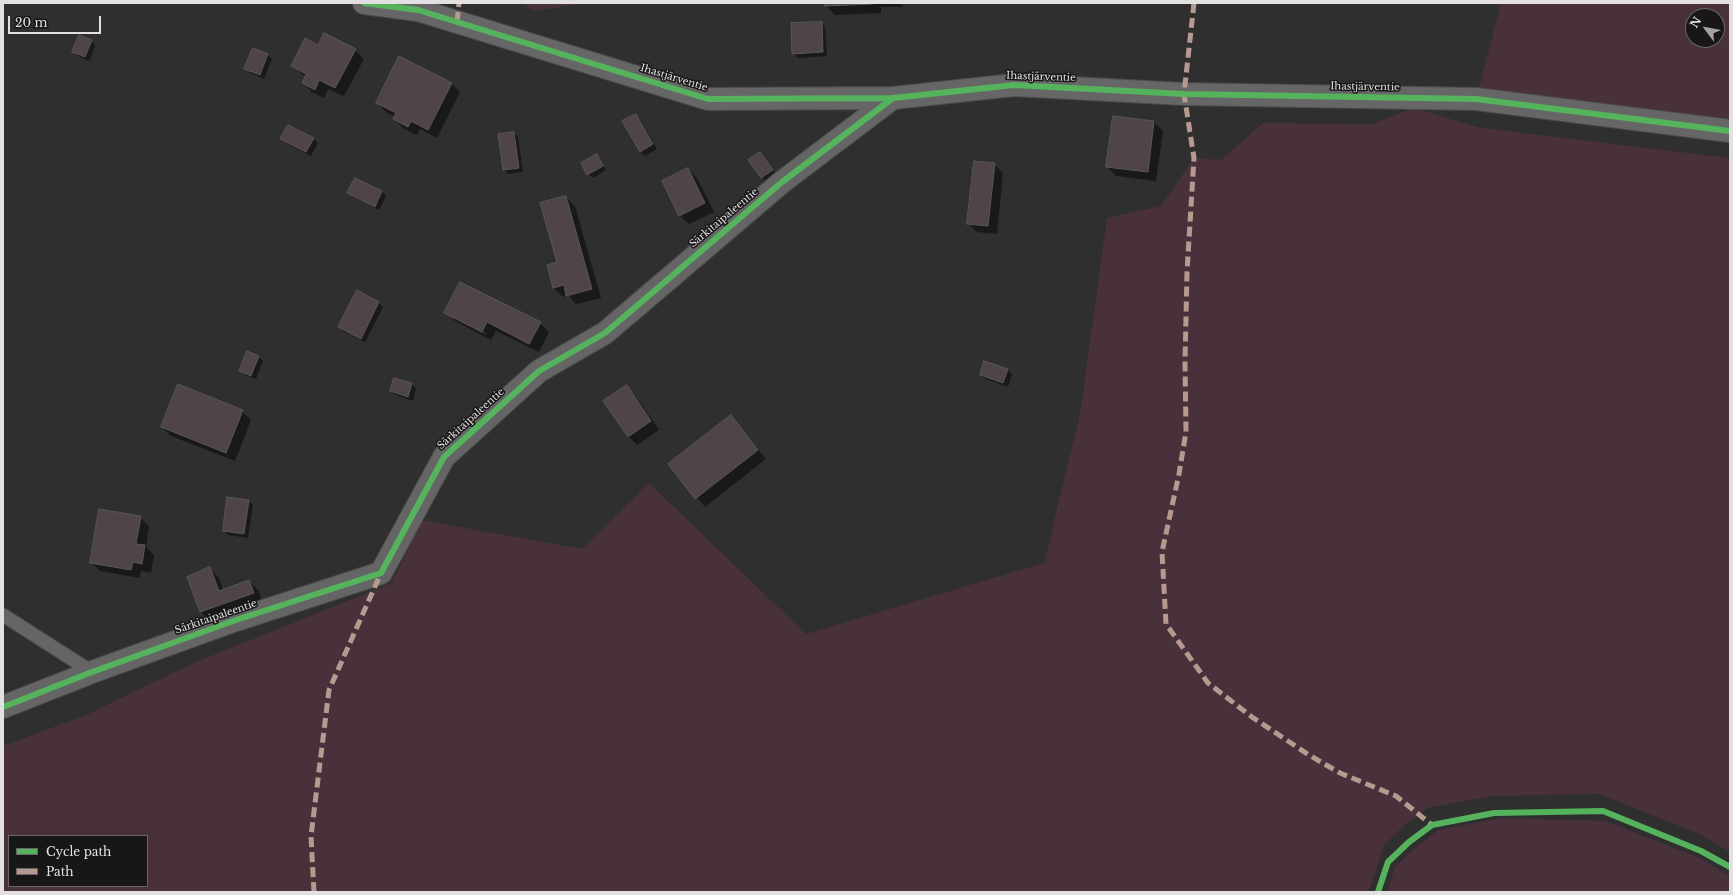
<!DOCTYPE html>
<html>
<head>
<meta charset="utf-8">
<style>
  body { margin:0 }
  #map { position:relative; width:1733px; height:895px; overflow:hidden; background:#302f2f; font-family:"Libre Baskerville",serif }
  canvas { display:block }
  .frame { position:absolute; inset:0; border:4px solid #e2e0e0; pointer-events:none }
  .legend { position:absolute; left:8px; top:835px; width:140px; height:52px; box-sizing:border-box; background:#181617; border:1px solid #696767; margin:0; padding:5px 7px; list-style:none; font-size:12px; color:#e2e0e0 }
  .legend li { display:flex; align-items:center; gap:8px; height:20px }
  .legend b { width:20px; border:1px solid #696767 }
  .north { position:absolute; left:1685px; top:8px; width:40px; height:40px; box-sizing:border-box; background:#181617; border:1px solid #696767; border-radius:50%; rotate:302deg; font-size:11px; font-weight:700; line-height:16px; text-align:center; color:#e2e0e0 }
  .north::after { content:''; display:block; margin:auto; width:14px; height:18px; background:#a4a2a2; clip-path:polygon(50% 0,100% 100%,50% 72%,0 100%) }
  .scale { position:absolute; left:8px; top:16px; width:93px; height:18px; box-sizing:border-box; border:2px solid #e2e0e0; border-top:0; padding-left:5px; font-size:12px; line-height:14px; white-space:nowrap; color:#e2e0e0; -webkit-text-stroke:3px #181617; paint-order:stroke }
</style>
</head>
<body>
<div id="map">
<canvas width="1733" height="895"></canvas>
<div class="frame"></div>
<ul class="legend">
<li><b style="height:5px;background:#56b35d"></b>Cycle path</li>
<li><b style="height:5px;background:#b69a8f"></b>Path</li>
</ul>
<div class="north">N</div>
<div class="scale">20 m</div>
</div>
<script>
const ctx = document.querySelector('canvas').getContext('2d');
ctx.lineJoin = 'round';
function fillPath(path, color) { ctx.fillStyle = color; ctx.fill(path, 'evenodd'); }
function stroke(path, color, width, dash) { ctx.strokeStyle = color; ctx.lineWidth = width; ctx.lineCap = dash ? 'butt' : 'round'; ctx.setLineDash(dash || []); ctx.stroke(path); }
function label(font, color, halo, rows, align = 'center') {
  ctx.font = font + ' "Libre Baskerville",serif'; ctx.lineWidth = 3; ctx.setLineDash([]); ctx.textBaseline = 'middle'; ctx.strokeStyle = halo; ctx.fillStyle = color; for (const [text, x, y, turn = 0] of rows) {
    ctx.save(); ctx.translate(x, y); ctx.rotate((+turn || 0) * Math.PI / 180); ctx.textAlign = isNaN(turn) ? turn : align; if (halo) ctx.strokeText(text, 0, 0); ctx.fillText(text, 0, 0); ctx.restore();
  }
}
const green = new Path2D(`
  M 522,3 L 584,3 L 535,11 Z
  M 1501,3 L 1730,3 L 1730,131 L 1476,99 ZM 1693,16 L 1717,16 L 1717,40 L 1693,40 Z
  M 1414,108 L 1481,128 L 1730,158 L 1730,852 L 1697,833 L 1599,794 L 1490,796 L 1428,808 L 1405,825 L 1384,845 L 1369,892 L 3,892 L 3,746 L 86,715 L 189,665 L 392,583 L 421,520 L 582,549 L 649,483 L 806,634 L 1044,563 L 1080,414 L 1107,218 L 1161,206 L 1194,158 L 1221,160 L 1263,123 L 1373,124 ZM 9,836 L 147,836 L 147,886 L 9,886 Z
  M 1501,818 L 1606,821 L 1699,858 L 1730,876 L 1730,892 L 1387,892 L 1395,867 L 1416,847 L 1439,830 Z`);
const shadow = new Path2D(`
  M 825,3 L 902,3 L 903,7 L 881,7 L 881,13 L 835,15 L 826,6 Z
  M 821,23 L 825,27 L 827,56 L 798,58 L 793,53 Z
  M 91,41 L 95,45 L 90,61 L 78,56 L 73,52 Z
  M 318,46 L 355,50 L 364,59 L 344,96 L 328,89 L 324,98 L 312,92 L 303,83 L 306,77 L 292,66 Z
  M 267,54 L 272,59 L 264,79 L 250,73 L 245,69 Z
  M 451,83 L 460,92 L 437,138 L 420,129 L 417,135 L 403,128 L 394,119 L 395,117 L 386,112 L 377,103 Z
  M 635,115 L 640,119 L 657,149 L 645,156 L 640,152 Z
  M 1113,117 L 1154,122 L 1163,131 L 1156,181 L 1116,176 L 1107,167 Z
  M 514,133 L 518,137 L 523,172 L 508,174 L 504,170 Z
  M 281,139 L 314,139 L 318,143 L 311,156 L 286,143 Z
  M 760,153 L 776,174 L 766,181 L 762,177 Z
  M 596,156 L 606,170 L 593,178 L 588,174 Z
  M 994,164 L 1003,173 L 997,234 L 977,232 L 968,223 Z
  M 688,169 L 697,178 L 714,212 L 689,224 L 680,216 L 663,181 Z
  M 355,179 L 382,192 L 386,196 L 379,210 L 353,197 L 348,192 Z
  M 566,197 L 575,206 L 601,298 L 576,304 L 568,295 L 563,297 L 554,288 Z
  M 358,292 L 379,303 L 383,307 L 365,342 L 343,331 L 339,327 Z
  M 446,312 L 540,323 L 549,332 L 539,352 L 496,331 L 491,340 L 455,321 ZM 455,317 L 487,333 L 486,335 L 455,319 Z
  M 248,352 L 259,357 L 263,361 L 256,379 L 245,375 L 240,370 Z
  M 1007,369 L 1012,374 L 1008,387 L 985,379 L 981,375 Z
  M 395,379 L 412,384 L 416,389 L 413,401 L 396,395 L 391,391 Z
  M 626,386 L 635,395 L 659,430 L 637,445 L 628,436 Z
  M 242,411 L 251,420 L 235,461 L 171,436 L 162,427 Z
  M 731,416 L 766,459 L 705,507 L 670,465 Z
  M 228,498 L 249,501 L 253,505 L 248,538 L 228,535 L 224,530 Z
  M 140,517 L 149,526 L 146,547 L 154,555 L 151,573 L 141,571 L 140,578 L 100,571 L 91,562 Z
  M 210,569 L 219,578 L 223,590 L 249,581 L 258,590 L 263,602 L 210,621 L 201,612 L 188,578 Z`);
const building = new Path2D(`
  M 824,3 L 873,3 L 873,4 L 825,6 Z
  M 822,22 L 823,52 L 792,54 L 791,23 Z
  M 324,33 L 356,49 L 335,88 L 319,80 L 315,90 L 302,83 L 306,74 L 291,66 L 305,38 L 318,45 Z
  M 79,35 L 92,40 L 85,57 L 72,52 Z
  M 253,48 L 268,54 L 260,75 L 244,69 Z
  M 399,56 L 452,83 L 428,130 L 411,121 L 408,127 L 393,119 L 396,113 L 376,103 Z
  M 636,114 L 653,144 L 640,152 L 622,121 Z
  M 1113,116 L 1154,121 L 1148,172 L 1106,167 Z
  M 288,125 L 314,138 L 306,152 L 280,139 Z
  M 514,132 L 519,168 L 503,170 L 498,134 Z
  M 760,152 L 773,170 L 761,178 L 748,160 Z
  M 597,154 L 603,166 L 587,175 L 581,163 Z
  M 974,161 L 995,163 L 988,226 L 967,224 Z
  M 688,168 L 705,203 L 679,216 L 662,181 Z
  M 355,178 L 382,191 L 375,207 L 347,193 Z
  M 566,196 L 592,289 L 566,296 L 564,285 L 553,288 L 547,265 L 557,262 L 540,203 Z
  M 460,282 L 541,322 L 529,344 L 487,322 L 482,332 L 444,313 Z
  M 357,290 L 379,302 L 361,339 L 338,327 Z
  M 247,351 L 259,356 L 251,376 L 239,371 Z
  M 984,361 L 1008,369 L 1003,383 L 980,375 Z
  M 394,378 L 412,383 L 408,397 L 390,391 Z
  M 178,384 L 243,410 L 226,453 L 161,427 Z
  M 627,385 L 651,421 L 628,437 L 603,401 Z
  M 731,415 L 758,450 L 695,499 L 668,464 Z
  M 227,497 L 249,500 L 244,534 L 223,531 Z
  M 99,509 L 141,516 L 136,544 L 145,545 L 142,564 L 133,562 L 131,570 L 90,563 Z
  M 210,567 L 219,591 L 249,580 L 254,593 L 200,612 L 187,577 Z`);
const lane = new Path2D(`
  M 3,615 L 92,672`);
const street = new Path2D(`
  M 3,707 L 92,672 L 236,620 L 381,573 L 444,457 L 539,371 L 605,333 L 782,182 L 893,98`);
const secondary = new Path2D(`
  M 364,3 L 418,10 L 708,99 L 893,98 L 1014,85 L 1184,94 L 1476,99 L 1730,131`);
const quiet = new Path2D(`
  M 1194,3 L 1184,94 L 1194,158 L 1187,272 L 1185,362 L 1186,432 L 1179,474 L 1162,552 L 1166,624 L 1208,683 L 1252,717 L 1309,755 L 1340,773 L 1396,796 L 1432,825
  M 457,22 L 459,3
  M 314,892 L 311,836 L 329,690 L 381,573`);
const cycleway = new Path2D(`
  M 364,3 L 418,10 L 708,99 L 893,98 L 1014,85 L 1184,94 L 1476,99 L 1730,131
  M 3,707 L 92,672 L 236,620 L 381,573 L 444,457 L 539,371 L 605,333 L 782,182 L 893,98
  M 1378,892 L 1388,862 L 1409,842 L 1432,825 L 1494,813 L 1603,811 L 1701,851 L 1730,867`);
const streetNames = [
  ["Ihastjärventie",1041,77,2],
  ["Ihastjärventie",674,78,17],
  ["Ihastjärventie",1365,87,1],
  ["Särkitaipaleentie",724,218,-40],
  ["Särkitaipaleentie",471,419,-42],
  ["Särkitaipaleentie",216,617,-19]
];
fillPath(green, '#48313a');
fillPath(shadow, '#0007');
fillPath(building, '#4f4549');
stroke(building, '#585657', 1);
stroke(lane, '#4c4b4b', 15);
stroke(street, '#4c4b4b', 24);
stroke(secondary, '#4c4b4b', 24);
stroke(lane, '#656565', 13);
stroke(street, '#656565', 22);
stroke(secondary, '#676666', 22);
stroke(quiet, '#b69a8f', 5, [10, 5]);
stroke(cycleway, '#56b35d', 6);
label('10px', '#e2e0e0', '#181617', streetNames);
</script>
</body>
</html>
